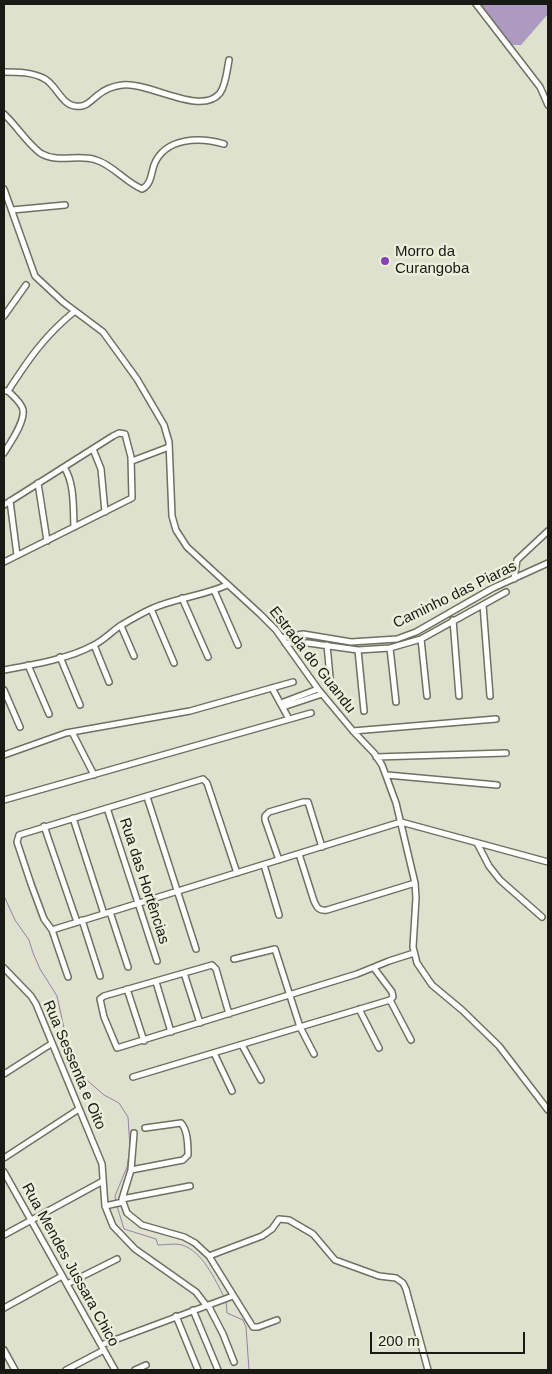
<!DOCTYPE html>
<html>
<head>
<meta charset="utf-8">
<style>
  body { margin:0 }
  #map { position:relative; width:552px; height:1374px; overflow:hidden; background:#dee1cd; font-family:Arial,sans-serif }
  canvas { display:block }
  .frame { position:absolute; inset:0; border:5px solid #191a13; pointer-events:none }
  .scale { position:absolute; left:370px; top:1332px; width:155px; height:22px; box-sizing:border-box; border:2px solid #191a13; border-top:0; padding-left:6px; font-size:15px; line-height:18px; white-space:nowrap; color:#191a13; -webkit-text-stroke:4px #ebeeda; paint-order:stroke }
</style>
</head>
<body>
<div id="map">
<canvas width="552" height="1374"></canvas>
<div class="frame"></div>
<div class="scale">200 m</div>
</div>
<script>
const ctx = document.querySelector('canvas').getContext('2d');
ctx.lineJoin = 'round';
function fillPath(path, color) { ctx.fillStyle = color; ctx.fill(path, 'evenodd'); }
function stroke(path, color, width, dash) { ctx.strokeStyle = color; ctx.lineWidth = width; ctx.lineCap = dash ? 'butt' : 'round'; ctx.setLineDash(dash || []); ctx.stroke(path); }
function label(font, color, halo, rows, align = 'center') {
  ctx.font = font + ' Arial,sans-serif'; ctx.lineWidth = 5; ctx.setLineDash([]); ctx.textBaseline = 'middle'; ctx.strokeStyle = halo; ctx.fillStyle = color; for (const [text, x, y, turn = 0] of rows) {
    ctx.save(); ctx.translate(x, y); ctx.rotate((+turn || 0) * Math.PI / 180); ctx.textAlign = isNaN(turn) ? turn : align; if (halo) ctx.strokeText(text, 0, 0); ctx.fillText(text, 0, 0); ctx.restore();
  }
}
const forest = new Path2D(`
  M 478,4 L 548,4 L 548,14 L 521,45 L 512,45 L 496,28 Z`);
const stream = new Path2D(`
  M 4,896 L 15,920 L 29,940 L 33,953 L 40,969 L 57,996 L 66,1037 L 65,1054 L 73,1068 L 104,1095 L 119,1103 L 128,1117 L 130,1148 L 127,1167 L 115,1196 L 116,1202
  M 117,1206 L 124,1229 L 156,1239 L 158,1245 C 165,1245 175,1243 182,1245 C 202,1251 215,1279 224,1297
  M 226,1300 L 227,1313 L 243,1320 L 246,1327 L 249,1370`);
const minor = new Path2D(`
  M 476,4 L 540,87 L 548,105
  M 4,72 C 17,72 33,72 45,79 C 56,85 62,105 75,106 C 86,108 90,101 98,95 C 104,90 114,86 122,85 C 148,81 201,117 220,93 C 226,85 227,70 229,60
  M 4,114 C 16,125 30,147 42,154 C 58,163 79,154 96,160 C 113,165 125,182 142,189 C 151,185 151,174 154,165 C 165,137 200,137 224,144
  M 4,189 L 35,276 L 63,302 L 103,332 L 137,379 L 164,425 L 169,442 L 172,516 L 176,530 L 187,547 L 260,614 L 276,630 L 318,689 L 353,731 L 374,753 L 382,765 L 396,803 L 415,883 L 416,898 L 413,947 L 417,963 L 432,985 L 462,1010 L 499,1046 L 548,1110
  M 12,210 L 65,205
  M 4,316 L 26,285
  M 4,391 L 8,391 C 13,396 22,403 23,410 C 25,422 10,443 4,453
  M 8,391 C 28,360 45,335 75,311
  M 93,449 L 101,469 L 105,512
  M 132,461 L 169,447
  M 64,467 C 75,484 73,508 74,527
  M 38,483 L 47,541
  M 10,501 L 17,555
  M 4,505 L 113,436 L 119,433 L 125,434 L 131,457 L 132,498 L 4,562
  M 514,579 L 517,560 L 548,531
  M 214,590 L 238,645
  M 182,598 L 208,657
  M 483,605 L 490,696
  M 151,609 L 174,663
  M 453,620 L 459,696
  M 121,626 L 134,656
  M 282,638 L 303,634 L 351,642 L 397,639 L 416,632 L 493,588 L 548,563
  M 421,639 L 427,696
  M 285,643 L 308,643 L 358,650 L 390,648 L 421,639 L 506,592
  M 94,645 L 109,682
  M 327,645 L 331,688
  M 390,648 L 396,702
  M 358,650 L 364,711
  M 60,657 L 80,705
  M 28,665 L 49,714
  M 4,670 C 31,665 68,659 92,646 C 103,641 111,632 120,626 C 130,620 140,614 151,609 C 175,598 203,596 227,585
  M 272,688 L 289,719
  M 4,690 L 20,727
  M 281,703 L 318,689
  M 283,707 L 322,694
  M 353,731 L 496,719
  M 72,732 L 94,775
  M 4,755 L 66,733 L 190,711 L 293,682
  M 376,757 L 506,753
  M 387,775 L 497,785
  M 147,797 L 196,949
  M 4,800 L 311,713
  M 107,808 L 157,961
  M 73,818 L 104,914
  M 44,826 L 77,922
  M 477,843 L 489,866 L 500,880 L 542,917
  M 299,854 L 314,901 C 317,908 319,911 327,910 L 415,883
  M 279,860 L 265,820 L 265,816 L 269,812 L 303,802 L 308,802 L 322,847
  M 264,865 L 279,915
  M 110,912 L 128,967
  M 82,920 L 100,976
  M 52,930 L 401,822 L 548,862
  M 234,959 L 275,949 L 300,1027 L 314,1054
  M 4,968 L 31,996 L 36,1004 L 102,1164 L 105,1206 L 113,1226 L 135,1249 L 196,1292 L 206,1305
  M 184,973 L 200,1023
  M 68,977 L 52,930 L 44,919 L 31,884 L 17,842 L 19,835 L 203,779 L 207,783 L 237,873
  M 156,982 L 171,1032
  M 127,989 L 144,1041
  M 390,1000 L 411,1040
  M 359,1009 L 379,1048
  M 229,1014 L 216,969 L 212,965 L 104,996 L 100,999 L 104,1017 L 117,1048 L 357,974 L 389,961 L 414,953
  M 242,1045 L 261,1080
  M 214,1053 L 232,1091
  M 4,1074 L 51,1044
  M 133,1077 L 390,1000 L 393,997 L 392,992 L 374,968
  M 134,1133 L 131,1170 L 122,1199 L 127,1213 L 142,1225 L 184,1237 L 195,1243 L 209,1256 L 253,1327 L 258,1327 L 277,1320
  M 4,1158 L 79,1109
  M 131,1170 L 183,1160 L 188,1155 C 188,1146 188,1130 181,1123 L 145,1128
  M 4,1172 L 115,1370
  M 122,1199 L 190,1186
  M 105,1206 L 123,1202
  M 4,1235 L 103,1181
  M 209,1256 L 262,1236 L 272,1229 L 279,1219 L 289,1220 L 313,1234 L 335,1260 L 379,1276 L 396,1278 L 403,1283 L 406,1289 L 428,1370
  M 67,1284 L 117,1259
  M 208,1305 L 223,1334 L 234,1362
  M 4,1308 L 62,1276
  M 193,1310 L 218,1370
  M 176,1316 L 198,1370
  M 101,1345 L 233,1296
  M 4,1350 L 15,1370
  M 66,1370 L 104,1350
  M 135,1370 L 146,1365`);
const markers = [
  [385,261,5,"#8542b7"]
];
const poiNames = [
  ["Morro da",395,252],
  ["Curangoba",395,269]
];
const streetNames = [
  ["Caminho das Piaras",455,595,-26],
  ["Estrada do Guandu",312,660,52],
  ["Rua das Hortências",144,881,72],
  ["Rua Sessenta e Oito",74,1065,67],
  ["Rua Mendes Jussara Chico",70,1265,61]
];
fillPath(forest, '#ad9ac0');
stroke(stream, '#9481a6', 1);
stroke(minor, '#6f7160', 8);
stroke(minor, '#fff', 5);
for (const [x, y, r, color] of markers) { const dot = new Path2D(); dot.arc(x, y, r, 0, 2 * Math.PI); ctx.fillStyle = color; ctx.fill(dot); stroke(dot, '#ebeeda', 2); }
label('15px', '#191a13', '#ebeeda', poiNames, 'left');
label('15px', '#191a13', '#ebeeda', streetNames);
</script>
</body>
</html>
